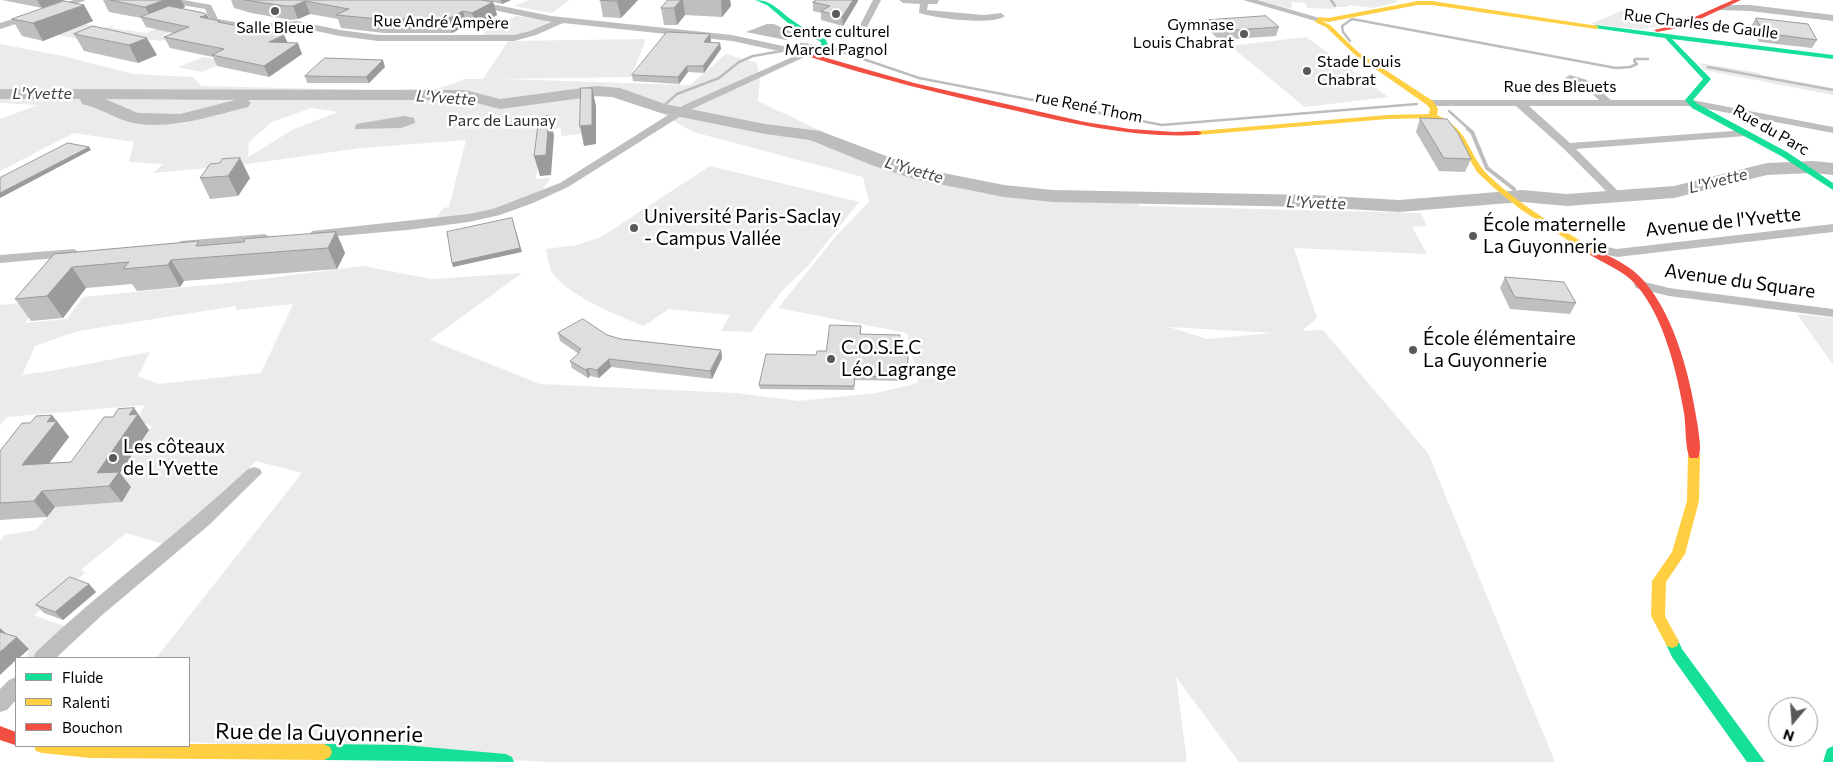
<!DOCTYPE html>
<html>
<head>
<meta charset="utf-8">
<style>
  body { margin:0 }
  #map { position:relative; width:1833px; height:762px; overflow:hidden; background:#fff; font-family:Commissioner,sans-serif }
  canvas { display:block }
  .legend { position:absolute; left:15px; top:657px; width:175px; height:90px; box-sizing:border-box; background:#fff; border:1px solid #999; margin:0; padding:6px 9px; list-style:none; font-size:15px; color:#000 }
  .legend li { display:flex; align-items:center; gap:10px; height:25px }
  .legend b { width:25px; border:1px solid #999 }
  .north { position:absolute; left:1768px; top:697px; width:50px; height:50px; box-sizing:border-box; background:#fff; border:1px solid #999; border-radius:50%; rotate:198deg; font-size:14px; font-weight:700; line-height:20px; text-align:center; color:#000 }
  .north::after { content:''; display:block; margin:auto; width:18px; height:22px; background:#595959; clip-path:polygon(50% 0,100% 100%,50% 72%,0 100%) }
</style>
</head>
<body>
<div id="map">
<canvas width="1833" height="762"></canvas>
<ul class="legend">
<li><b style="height:6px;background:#16e098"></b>Fluide</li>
<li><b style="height:6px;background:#ffcf43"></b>Ralenti</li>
<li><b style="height:6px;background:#f24e42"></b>Bouchon</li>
</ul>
<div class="north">N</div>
</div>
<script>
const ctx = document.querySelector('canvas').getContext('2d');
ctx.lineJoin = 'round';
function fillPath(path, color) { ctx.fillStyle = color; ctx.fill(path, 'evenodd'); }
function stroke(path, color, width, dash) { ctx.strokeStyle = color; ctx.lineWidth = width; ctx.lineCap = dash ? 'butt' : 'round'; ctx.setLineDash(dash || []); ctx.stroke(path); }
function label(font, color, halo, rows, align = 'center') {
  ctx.font = font + ' Commissioner,sans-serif'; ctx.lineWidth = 5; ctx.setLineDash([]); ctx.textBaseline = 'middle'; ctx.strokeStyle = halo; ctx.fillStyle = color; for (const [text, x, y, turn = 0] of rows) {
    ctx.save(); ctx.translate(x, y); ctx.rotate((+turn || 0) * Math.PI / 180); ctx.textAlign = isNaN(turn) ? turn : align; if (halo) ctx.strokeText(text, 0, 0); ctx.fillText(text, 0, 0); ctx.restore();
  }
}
const green = new Path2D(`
  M 529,0 L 570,0 L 552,13 L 514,6 Z
  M 1255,0 L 1396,0 L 1398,2 L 1373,8 L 1348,5 L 1349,7 L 1333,7 L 1334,9 L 1307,8 L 1305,3 L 1291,2 L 1292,9 Z
  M 1626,9 L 1674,24 L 1640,29 L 1590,24 Z
  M 516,16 L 545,20 L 548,22 L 547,25 L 520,35 L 483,36 L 484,33 Z
  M 86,24 L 103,28 L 115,25 L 111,28 L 146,33 L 156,29 L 176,30 L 163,35 L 171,37 L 161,41 L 134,38 L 108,45 L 48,33 Z
  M 1306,37 L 1388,97 L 1305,107 L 1230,46 Z
  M 646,39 L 631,77 L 501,79 L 690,85 L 726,54 L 757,63 L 760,79 L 758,101 L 916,176 L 997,193 L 1069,199 L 1138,201 L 1139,206 L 1421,213 L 1427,226 L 1412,227 L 1427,254 L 1294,248 L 1317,318 L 1302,331 L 1323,330 L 1428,453 L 1555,762 L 1239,762 L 1176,677 L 1187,762 L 549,762 L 189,742 L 189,658 L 156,658 L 302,473 L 256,461 L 213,505 L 167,545 L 126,533 L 81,570 L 85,573 L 34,615 L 69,628 L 36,658 L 26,658 L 29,649 L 0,635 L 0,541 L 4,535 L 36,530 L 55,507 L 122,502 L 131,488 L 109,489 L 152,426 L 137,420 L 145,405 L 7,417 L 0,425 L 0,305 L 42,301 L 25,323 L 67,319 L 83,297 L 238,282 L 363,266 L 432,279 L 522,273 L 430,340 L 540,384 L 736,393 L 799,401 L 876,393 L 918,383 L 907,333 L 778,308 L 836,236 L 869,202 L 863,177 L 693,132 L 661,113 L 633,104 L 618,96 L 590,97 L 581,134 L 561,136 L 561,128 L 542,130 L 536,179 L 551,178 L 540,193 L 495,210 L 468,216 L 435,219 L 443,208 L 449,207 L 466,140 L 361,148 L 241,165 L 153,173 L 163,164 L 129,162 L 134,142 L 74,133 L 0,171 L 0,119 L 38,105 L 0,103 L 0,44 L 63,56 L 134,74 L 193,77 L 201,86 L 365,90 L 437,89 L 465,79 L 483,79 L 508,41 ZM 311,108 L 338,112 L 294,129 L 248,157 L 249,142 L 272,122 ZM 293,304 L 261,373 L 159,384 L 138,376 L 150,352 L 56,370 L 22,375 L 35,346 L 78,331 L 236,306 L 236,310 ZM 1169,327 L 1170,327 L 1273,333 L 1207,339 Z
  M 203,57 L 227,61 L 202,72 L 178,67 Z
  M 1699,63 L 1760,73 L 1761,75 L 1833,88 L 1833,95 L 1704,70 Z
  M 710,166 L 859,202 L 808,266 L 782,291 L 751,332 L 721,331 L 730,315 L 669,309 L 644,326 C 621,317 558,292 550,268 C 548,262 547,255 546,249 L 577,245 L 601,237 Z
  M 1797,314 L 1833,318 L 1833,365 Z`);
const water = new Path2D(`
  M 767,24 L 774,24 L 800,36 L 786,40 L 746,32 Z
  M 404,116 L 414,118 L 415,123 L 401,128 L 355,129 L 356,124 Z`);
const streamFar1 = new Path2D(`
  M 1331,0 L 1335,6
  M 1350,41 L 1343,32 L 1342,26 L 1352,19 L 1616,68 L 1630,67 L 1637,64 L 1634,61 L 1635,59 L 1648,59
  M 1708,67 L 1833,90
  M 661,108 L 677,94 L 719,78 L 739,62 L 753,56 L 782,51 L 802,44 L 834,49 L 919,78 L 1162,125 L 1417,104
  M 1449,111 L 1470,130`);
const stream = new Path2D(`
  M 1468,129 L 1472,132 L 1487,168 L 1514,189`);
const river = new Path2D(`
  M 597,86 L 620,88 L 665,104 L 765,124 L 820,131 L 918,168 L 1004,185 L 1053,190 L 1313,195 L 1399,200 L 1522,190 L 1567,194 L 1674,186 L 1767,163 L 1813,161 L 1833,163 L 1833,175 L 1813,173 L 1767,175 L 1674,198 L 1567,206 L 1522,202 L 1399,212 L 1313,207 L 1053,202 L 1004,197 L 914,179 L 874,166 L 810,140 L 765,134 L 661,113 L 612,97 L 597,96 L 500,109 L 465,100 L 248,100 L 251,103 L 248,107 C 211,116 172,130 133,123 C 116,119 100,108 82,104 L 80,99 L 0,99 L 0,89 L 465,90 L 500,99 ZM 105,99 L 235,100 L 180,114 L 138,113 Z`);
const street = new Path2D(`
  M 73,0 L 86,0 L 56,11 L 52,8 Z
  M 166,0 L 184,0 L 211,5 L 218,19 L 251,25 L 297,21 L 340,30 L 378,35 L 514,35 L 530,31 L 551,22 L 460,3 L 456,0 L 472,0 L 551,16 L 732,35 L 806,51 L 811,54 L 692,109 L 568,187 L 533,203 L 500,215 L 469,222 L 407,230 L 316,238 L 310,234 L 312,231 L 469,214 L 493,209 L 560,183 L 684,105 L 797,55 L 732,41 L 563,23 L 536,35 L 514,41 L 378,41 L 340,36 L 297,27 L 251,31 L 211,23 L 205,9 L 170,3 Z
  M 873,0 L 881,0 L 864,33 L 858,33 L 857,31 Z
  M 899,0 L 939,0 L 937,4 L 928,4 L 927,10 L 984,15 L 1001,13 L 1005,16 C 992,26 935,18 919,13 L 920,4 L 903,3 Z
  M 1243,0 L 1257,0 L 1323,19 L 1319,22 Z
  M 1721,5 L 1750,5 L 1833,15 L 1833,21 L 1750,11 L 1718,10 L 1717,8 Z
  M 32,13 L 36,16 L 35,18 L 0,29 L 0,23 Z
  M 1570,75 L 1587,80 L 1611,100 L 1692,100 L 1833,127 L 1833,133 L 1692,106 L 1529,106 L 1570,143 L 1746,130 L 1751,133 L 1746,136 L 1576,149 L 1618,191 L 1612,195 L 1608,193 L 1563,148 L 1516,106 L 1430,106 L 1425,103 L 1430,100 L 1599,100 L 1581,84 L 1565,78 Z
  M 1833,224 L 1833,232 L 1617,257 L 1583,250 L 1581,247 L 1587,243 L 1617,249 Z
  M 265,234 L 271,238 L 269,241 L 181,249 L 175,245 L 181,241 Z
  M 74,249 L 80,253 L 79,256 L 0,263 L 0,255 Z
  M 1641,281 L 1669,288 L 1833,309 L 1833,317 L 1669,296 L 1636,288 L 1634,285 L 1636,282 Z
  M 254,467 L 260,469 L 262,473 L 209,525 L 101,616 L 56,658 L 33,658 L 36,652 C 104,587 180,533 248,469 Z
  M 16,677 L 16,700 L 7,710 L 0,712 L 0,689 L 9,680 Z`);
const fast = new Path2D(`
  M 755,0 C 772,0 779,11 792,20 C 802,28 815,33 826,40 L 828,45 L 823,50 L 804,55 L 804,53 L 819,48 L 821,45 L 821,42 L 788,23 L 767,5 Z
  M 1596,25 L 1833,55 L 1833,59 L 1672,39 L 1711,79 L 1693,100 L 1698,104 L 1787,152 L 1833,183 L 1833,190 L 1781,156 L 1692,108 L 1685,100 L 1703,79 L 1665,38 L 1594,28 L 1594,26 Z
  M 1672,636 L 1677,638 L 1682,649 L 1765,762 L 1747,762 L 1672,657 L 1665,642 L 1667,638 Z
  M 324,744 L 403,745 L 506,754 L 512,757 L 514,762 L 324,760 L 318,757 L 316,752 L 318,747 Z
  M 1833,746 L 1833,762 L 1823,762 L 1827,749 Z`);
const slow = new Path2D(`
  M 1418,1 L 1432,1 L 1598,26 L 1598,28 L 1596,29 L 1432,5 L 1418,5 L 1328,22 L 1322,21 L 1330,25 L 1358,52 L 1433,101 L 1438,109 L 1437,115 C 1471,131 1466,152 1488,175 C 1520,206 1561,228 1598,252 L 1600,254 L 1598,256 L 1592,256 L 1520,209 L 1494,188 L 1477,172 L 1453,131 L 1432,118 L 1388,119 L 1198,135 L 1194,133 L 1198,131 L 1388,115 L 1429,114 L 1430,109 L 1427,105 L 1354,54 L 1326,27 L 1315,22 L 1319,17 L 1328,18 Z
  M 1694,451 L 1698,452 L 1700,455 L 1699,501 L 1685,554 L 1666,582 L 1665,616 L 1679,642 L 1677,646 L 1672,648 L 1667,646 L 1651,616 L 1652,581 L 1672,552 L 1687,501 L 1688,455 L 1690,452 Z
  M 189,744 L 324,744 L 330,747 L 332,752 L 330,757 L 324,760 L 91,758 L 42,753 L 36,751 L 34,746 L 189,746 Z`);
const jam = new Path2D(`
  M 1733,0 L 1741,0 L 1683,27 L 1657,32 L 1654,30 L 1679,24 Z
  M 806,52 L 914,83 L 1085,122 L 1130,129 L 1175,132 L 1198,131 L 1202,133 L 1198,135 C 1136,138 1078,125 1017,111 C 945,95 874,78 804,55 L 802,54 Z
  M 1595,251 C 1612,256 1632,267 1644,281 C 1676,318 1691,380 1698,428 C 1699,437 1702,450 1698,458 L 1690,458 C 1685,450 1686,424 1684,413 C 1677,373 1664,316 1636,285 C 1624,271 1607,265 1592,256 L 1590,254 L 1592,252 Z
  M 0,726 L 16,732 L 18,746 L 0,740 Z`);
const wall = new Path2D(`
  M 2,0 L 65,0 L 42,8 Z
  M 103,0 L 181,0 L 185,7 L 182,9 L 207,15 L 209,19 L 220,21 L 221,23 L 284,35 L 288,43 L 302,54 L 269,77 L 217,66 L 213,57 L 170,48 L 164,37 L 173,33 L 146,27 L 141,18 L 109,12 Z
  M 231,0 L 511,0 L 502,4 L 493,2 L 497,15 L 476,27 L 467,25 L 452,33 L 384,33 L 341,28 L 338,19 L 310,14 L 298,19 L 291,20 L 251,13 L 234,8 Z
  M 600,0 L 638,0 L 621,18 L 603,17 Z
  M 668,0 L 730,0 L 731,6 L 722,17 L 685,15 L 677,25 L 664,25 L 661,8 Z
  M 817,0 L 858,0 L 858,1 L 843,26 L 821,20 L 821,13 L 813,11 L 813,2 Z
  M 84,5 L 93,21 L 43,41 L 22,36 L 12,19 Z
  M 1756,18 L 1817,40 L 1812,48 L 1759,42 L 1751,26 Z
  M 1209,20 L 1279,27 L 1276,36 L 1219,40 L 1208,29 Z
  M 93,26 L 157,55 L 138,63 L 84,51 L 74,34 Z
  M 710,34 L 711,41 L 709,42 L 720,43 L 721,49 L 704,73 L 688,72 L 679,84 L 633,81 L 632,75 Z
  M 385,67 L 369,83 L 307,83 L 305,76 Z
  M 1420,118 L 1471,159 L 1465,172 L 1439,171 L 1416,132 Z
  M 210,164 L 250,178 L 238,196 L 210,199 L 200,178 Z
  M 336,232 L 345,253 L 337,269 L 184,281 L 180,287 L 137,291 L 132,284 L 86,288 L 63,318 L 31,321 L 15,299 L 54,254 L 199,241 L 201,246 L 244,242 Z
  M 1505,277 L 1576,303 L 1570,314 L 1510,309 L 1500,288 Z
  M 861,329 L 861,334 L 899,356 L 908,356 L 907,381 L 855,380 L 854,390 L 760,389 L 759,385 L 816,355 L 826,351 Z
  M 558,333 L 607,335 L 621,339 L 721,350 L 722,358 L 712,379 L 611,367 L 599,378 L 590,376 L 588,378 L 572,368 L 570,361 L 579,354 L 560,341 Z
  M 134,408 L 149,430 L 120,473 L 131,487 L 122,502 L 55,507 L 47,517 L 0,520 L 0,451 L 57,421 L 69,437 L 49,463 L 71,462 L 113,417 Z
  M 89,584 L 96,592 L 63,620 L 44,613 L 36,605 Z`);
const shadedWall = new Path2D(`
  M 37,0 L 65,0 L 42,8 Z
  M 164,0 L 181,0 L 185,7 L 154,20 L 152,19 L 145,7 Z
  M 480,0 L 485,0 L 487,5 L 493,2 L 497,15 L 476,27 L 472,13 Z
  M 501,0 L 511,0 L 502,4 Z
  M 618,0 L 638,0 L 621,18 L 617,1 Z
  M 681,0 L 683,0 L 685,15 L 677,25 L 674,8 Z
  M 721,0 L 730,0 L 731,6 L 722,17 Z
  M 853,0 L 858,0 L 858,1 L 843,26 L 842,17 Z
  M 305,1 L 310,14 L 298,19 L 293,6 Z
  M 84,5 L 93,21 L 43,41 L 33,23 Z
  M 463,11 L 467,25 L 452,33 L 448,19 Z
  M 207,15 L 212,25 L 200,17 Z
  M 710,34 L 711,41 L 705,48 L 704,42 Z
  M 284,35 L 289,46 L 269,42 Z
  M 147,38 L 157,55 L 138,63 L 129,45 Z
  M 298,43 L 302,54 L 269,77 L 264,66 Z
  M 720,43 L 721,49 L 704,73 L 703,66 Z
  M 383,60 L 385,67 L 369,83 L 366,77 Z
  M 687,66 L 688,72 L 679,84 L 678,77 Z
  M 592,88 L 596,106 L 596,144 L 584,146 L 580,126 Z
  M 549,116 L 554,135 L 551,175 L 540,176 L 534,156 Z
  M 89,147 L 91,150 L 0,198 L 0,193 Z
  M 240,158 L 250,178 L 238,196 L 228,176 Z
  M 512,218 L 522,252 L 453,267 L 452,263 Z
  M 336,232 L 345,253 L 337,269 L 328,248 Z
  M 171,260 L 184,281 L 180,287 L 168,265 Z
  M 72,267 L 86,288 L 63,318 L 47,296 Z
  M 721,350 L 722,358 L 712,379 L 710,371 Z
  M 609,359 L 611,367 L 599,378 L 597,370 Z
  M 588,368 L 590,376 L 588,378 L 586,370 Z
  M 134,408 L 149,430 L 120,473 L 131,487 L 122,502 L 109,486 L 97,473 L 129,415 Z
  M 52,415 L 69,437 L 36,481 L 22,465 L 47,422 Z
  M 42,491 L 55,507 L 47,517 L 34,501 Z
  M 89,584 L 96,592 L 63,620 L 55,612 Z
  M 0,628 L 12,639 L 0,634 Z
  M 17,637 L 29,649 L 19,658 L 16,658 L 16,660 L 0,675 L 0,652 Z`);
const building = new Path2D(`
  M 110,0 L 164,0 L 145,7 Z
  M 245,0 L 481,0 L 493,2 L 472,13 L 463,11 L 448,19 L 379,19 L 336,15 L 349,9 L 305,1 L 293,6 L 286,6 Z
  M 600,0 L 618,0 L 617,1 Z
  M 668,0 L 681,0 L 674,8 L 661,8 Z
  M 817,0 L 853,0 L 842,17 L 821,11 L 830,6 L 813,2 Z
  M 64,1 L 84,5 L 33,23 L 12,19 Z
  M 169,6 L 204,13 L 207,15 L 200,17 L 220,21 L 218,22 L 284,35 L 269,42 L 298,43 L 264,66 L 212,55 L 224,49 L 164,37 L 189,27 L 141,17 Z
  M 1266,16 L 1279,27 L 1221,31 L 1209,20 Z
  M 1756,18 L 1808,24 L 1817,40 L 1764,33 Z
  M 93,26 L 147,38 L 129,45 L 74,34 Z
  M 667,32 L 710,34 L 704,42 L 720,43 L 703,66 L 687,66 L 678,77 L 632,75 Z
  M 325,58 L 383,60 L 366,77 L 305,76 Z
  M 581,88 L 592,88 L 592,125 L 580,126 Z
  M 549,116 L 546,155 L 534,156 L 539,117 Z
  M 1420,118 L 1447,119 L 1458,133 L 1471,159 L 1444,158 Z
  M 68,143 L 89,147 L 0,193 L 0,178 Z
  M 240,158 L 228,176 L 200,178 L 210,164 L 220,163 L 222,159 Z
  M 512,218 L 520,248 L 452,263 L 447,232 Z
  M 336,232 L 328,248 L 171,260 L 168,265 L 123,269 L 129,262 L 72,267 L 47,296 L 15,299 L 54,254 L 199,241 L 196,246 L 244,242 L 245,239 Z
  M 1505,277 L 1564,282 L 1576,303 L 1515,297 Z
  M 583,319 L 607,335 L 621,339 L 721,350 L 710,371 L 609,359 L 597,370 L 588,368 L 586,370 L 570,361 L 579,353 L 579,350 L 581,349 L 558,333 Z
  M 830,325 L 861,326 L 860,334 L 900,335 L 898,356 L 908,356 L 907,377 L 855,376 L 854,386 L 759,385 L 766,354 L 816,355 L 817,351 L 826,351 Z
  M 134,408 L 129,415 L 138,414 L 97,473 L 119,472 L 109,486 L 42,491 L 34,501 L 0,503 L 0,451 L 22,423 L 30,423 L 36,416 L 52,415 L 47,422 L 57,421 L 22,465 L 71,462 L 104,417 L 113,417 L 118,409 Z
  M 70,577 L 89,584 L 55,612 L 36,605 Z
  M 0,632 L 17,637 L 0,652 Z`);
const markers = [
  [275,11,5,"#595959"],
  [836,14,5,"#595959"],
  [1244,34,5,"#595959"],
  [1307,71,5,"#595959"],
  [634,228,5,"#595959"],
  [1473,236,5,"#595959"],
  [1413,350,5,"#595959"],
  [831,359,5,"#595959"],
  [113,458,5,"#595959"]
];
const farStreetnames = [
  ["Rue André Ampère",441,22,1],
  ["Rue Charles de Gaulle",1701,24,7],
  ["Rue des Bleuets",1560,87],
  ["rue René Thom",1089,107,11],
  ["Rue du Parc",1771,130,30]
];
const farPoinames = [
  ["Gymnase",1234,25,"right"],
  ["Louis Chabrat",1234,43,"right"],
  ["Salle Bleue",275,28],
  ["Centre culturel",836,32],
  ["Marcel Pagnol",836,50],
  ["Stade Louis",1317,62,"left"],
  ["Chabrat",1317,80,"left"]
];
const farWaternames = [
  ["L'Yvette",42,94],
  ["L'Yvette",446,98,4],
  ["L'Yvette",914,170,16],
  ["L'Yvette",1718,181,-14],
  ["L'Yvette",1316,203,2]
];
const farParknames = [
  ["Parc de Launay",502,121]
];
const poiNames = [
  ["Université Paris-Saclay",644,217],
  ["- Campus Vallée",644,239],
  ["École maternelle",1483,225],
  ["La Guyonnerie",1483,247],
  ["École élémentaire",1423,339],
  ["La Guyonnerie",1423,361],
  ["C.O.S.E.C",841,348],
  ["Léo Lagrange",841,370],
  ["Les côteaux",123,447],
  ["de L'Yvette",123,469]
];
const streetNames = [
  ["Avenue de l'Yvette",1723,222,-6],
  ["Avenue du Square",1740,281,8]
];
const nearStreetnames = [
  ["Rue de la Guyonnerie",319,733,1]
];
fillPath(green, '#ebebeb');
fillPath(water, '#bdbdbd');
stroke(streamFar1, '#bdbdbd', 2.5);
stroke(stream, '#bdbdbd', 4);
fillPath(river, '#bdbdbd');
fillPath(street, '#bebebe');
fillPath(fast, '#16e098');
fillPath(slow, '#ffcf43');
fillPath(jam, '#f24e42');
fillPath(wall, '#bfbfbf');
fillPath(shadedWall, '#9b9b9b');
fillPath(building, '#dedede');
stroke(building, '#9b9b9b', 1);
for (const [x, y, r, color] of markers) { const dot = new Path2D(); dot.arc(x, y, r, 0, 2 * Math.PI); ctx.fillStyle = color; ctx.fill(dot); stroke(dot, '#fff', 2); }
label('16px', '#000', '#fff', farStreetnames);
label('16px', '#000', '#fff', farPoinames);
label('italic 16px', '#424242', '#fff', farWaternames);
label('16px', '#313131', '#fff', farParknames);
label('19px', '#000', '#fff', poiNames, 'left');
label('19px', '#000', '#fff', streetNames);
label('22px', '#000', '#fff', nearStreetnames);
</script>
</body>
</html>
